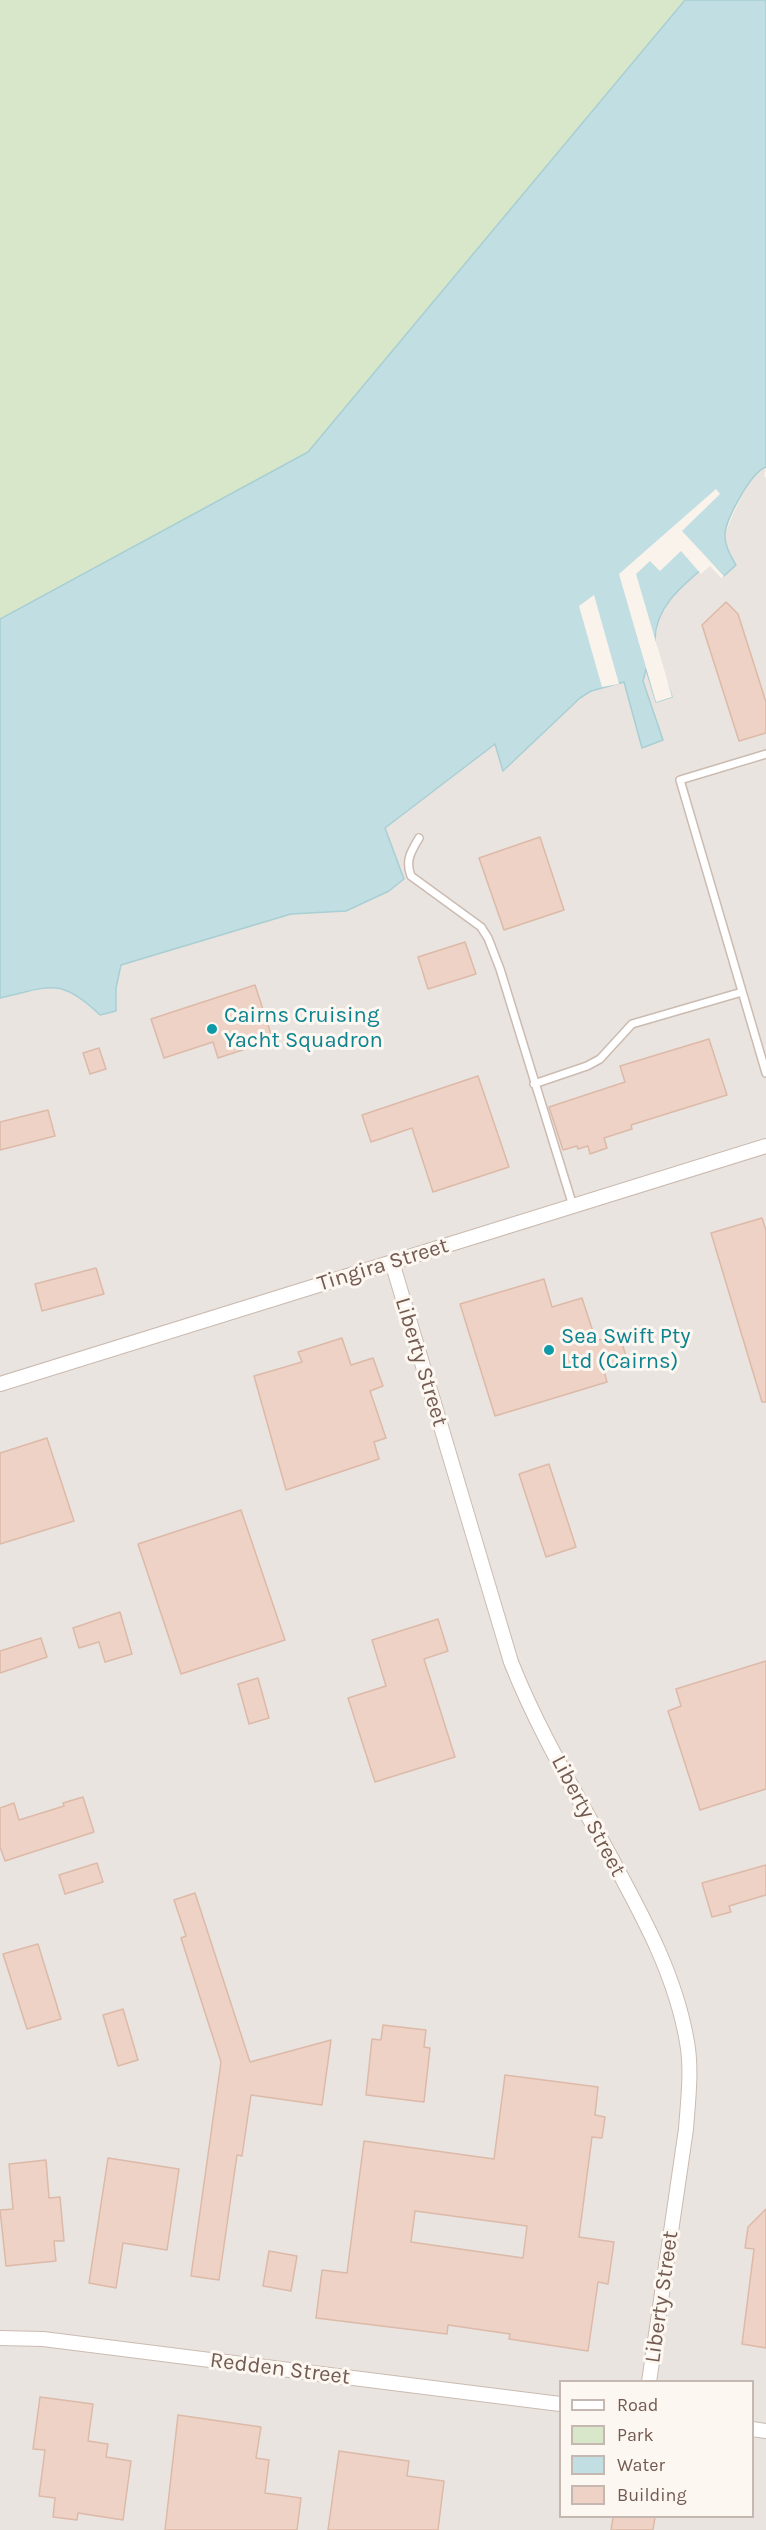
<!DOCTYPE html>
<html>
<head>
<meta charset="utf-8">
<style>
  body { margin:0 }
  #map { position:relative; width:766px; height:2530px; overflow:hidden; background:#faf3eb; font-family:Karla,sans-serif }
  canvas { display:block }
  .legend { position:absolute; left:559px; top:2380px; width:195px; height:138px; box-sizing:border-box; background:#fdf7f1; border:2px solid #c5b8b1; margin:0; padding:8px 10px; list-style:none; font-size:18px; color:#725a50 }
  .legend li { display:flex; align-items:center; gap:12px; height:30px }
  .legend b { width:30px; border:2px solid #c5b8b1 }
</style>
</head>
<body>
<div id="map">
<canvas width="766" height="2530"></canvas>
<ul class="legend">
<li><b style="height:8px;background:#fff"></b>Road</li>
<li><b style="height:16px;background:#d8e7ca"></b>Park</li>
<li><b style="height:16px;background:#c1dfe2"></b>Water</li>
<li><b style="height:16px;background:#edd2c5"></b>Building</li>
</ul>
</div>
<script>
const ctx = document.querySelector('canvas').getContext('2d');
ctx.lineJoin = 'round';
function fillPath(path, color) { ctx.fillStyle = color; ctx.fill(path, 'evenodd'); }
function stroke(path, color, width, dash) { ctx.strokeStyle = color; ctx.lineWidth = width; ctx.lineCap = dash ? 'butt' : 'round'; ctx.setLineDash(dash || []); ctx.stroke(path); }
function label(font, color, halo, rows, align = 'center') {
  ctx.font = font + ' Karla,sans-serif'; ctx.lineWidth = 6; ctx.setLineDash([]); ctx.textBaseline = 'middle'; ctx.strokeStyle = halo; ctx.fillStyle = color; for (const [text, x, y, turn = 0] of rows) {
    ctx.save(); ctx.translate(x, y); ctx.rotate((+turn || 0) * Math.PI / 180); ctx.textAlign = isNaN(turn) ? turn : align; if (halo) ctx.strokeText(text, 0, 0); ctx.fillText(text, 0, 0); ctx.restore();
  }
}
const industrial = new Path2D(`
  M 766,467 L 764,476 L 766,478 L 766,2530 L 0,2530 L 0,998 L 56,986 L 69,990 L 100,1015 L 116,1011 L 116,988 L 121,965 L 291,914 L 346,911 L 404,879 L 385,828 L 495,744 L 504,771 L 580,698 L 591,691 L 624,682 L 642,748 L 662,741 L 643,681 L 646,668 L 672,697 L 655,640 L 659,620 L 672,596 L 727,547 L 725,534 L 733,514 L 749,482 L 760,470 ZM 560,2382 L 752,2382 L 752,2516 L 560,2516 Z`);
const green = new Path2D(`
  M 0,0 L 685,0 L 308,452 L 0,619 Z`);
const water = new Path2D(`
  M 685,0 L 766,0 L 766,467 C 751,472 726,519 725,534 C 724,545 731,556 736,565 L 724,576 L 710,562 C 686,583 656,604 655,639 C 655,654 667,682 672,697 L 656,702 L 646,669 L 643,681 L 663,740 L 642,748 L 624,682 L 591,691 L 580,698 L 503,771 L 495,744 L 385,828 L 404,879 L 389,891 L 346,911 L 291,914 L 121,965 L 116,988 L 116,1011 L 100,1015 C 59,976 51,987 0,998 L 0,619 L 308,452 Z`);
const pier = new Path2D(`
  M 716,489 L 720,494 L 682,531 L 724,576 L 721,578 L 710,566 L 701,574 L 681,551 L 660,571 L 650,561 L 636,574 L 672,697 L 656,702 L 619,574 Z
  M 594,595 L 619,684 L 602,687 L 579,606 Z`);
const building = new Path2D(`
  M 726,602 L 738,614 L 766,702 L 766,733 L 739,741 L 702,625 Z
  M 540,837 L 564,910 L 504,930 L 479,858 Z
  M 465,942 L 476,974 L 428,989 L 418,957 Z
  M 255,985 L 273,1040 L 218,1058 L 213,1042 L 164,1058 L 151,1019 Z
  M 709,1039 L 727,1095 L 631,1125 L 632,1129 L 604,1138 L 607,1148 L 590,1154 L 588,1146 L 578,1149 L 577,1146 L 563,1150 L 549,1107 L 625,1082 L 620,1066 Z
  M 99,1048 L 106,1069 L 90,1074 L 83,1053 Z
  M 478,1076 L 509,1167 L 433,1192 L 412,1128 L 371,1142 L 362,1115 Z
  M 48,1110 L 55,1136 L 0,1150 L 0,1122 Z
  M 762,1218 L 766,1230 L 766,1402 L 762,1402 L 711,1233 Z
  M 96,1268 L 104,1294 L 42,1311 L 35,1284 Z
  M 544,1279 L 552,1307 L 582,1298 L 596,1341 L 619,1334 L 627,1359 L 603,1367 L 607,1382 L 495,1416 L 460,1304 Z
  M 342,1338 L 351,1365 L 373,1358 L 383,1386 L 370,1391 L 386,1438 L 374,1442 L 379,1459 L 286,1490 L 254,1376 L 302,1362 L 298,1352 Z
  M 47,1438 L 74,1521 L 0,1544 L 0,1453 Z
  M 549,1464 L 576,1547 L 546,1557 L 519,1474 Z
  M 241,1510 L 285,1640 L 181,1674 L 138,1544 Z
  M 120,1612 L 132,1654 L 105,1662 L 99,1642 L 79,1648 L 73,1628 Z
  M 438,1619 L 448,1651 L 424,1659 L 455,1757 L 375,1782 L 348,1698 L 386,1686 L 372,1640 Z
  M 41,1638 L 47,1657 L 0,1673 L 0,1651 Z
  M 766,1661 L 766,1789 L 700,1810 L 668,1711 L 681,1706 L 676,1689 Z
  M 258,1678 L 269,1718 L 249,1724 L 238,1684 Z
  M 83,1797 L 94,1832 L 5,1861 L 0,1847 L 0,1808 L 14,1803 L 19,1820 L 64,1806 L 63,1803 Z
  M 97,1863 L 103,1882 L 65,1894 L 59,1875 Z
  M 766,1865 L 766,1895 L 729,1906 L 731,1912 L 712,1917 L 702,1883 Z
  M 195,1893 L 250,2062 L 331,2040 L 322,2105 L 251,2095 L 242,2156 L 237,2155 L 219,2280 L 191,2276 L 221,2062 L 181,1938 L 186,1936 L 174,1900 Z
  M 38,1944 L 61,2019 L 27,2029 L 3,1954 Z
  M 123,2009 L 138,2060 L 118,2066 L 103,2015 Z
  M 383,2025 L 426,2030 L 424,2047 L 430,2048 L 424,2102 L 366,2095 L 372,2039 L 381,2040 Z
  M 505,2075 L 598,2087 L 595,2115 L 605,2117 L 602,2138 L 592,2137 L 579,2237 L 614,2242 L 608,2284 L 598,2282 L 588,2351 L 509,2339 L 510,2334 L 448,2325 L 447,2334 L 316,2318 L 322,2270 L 347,2273 L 364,2141 L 494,2159 ZM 415,2211 L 527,2226 L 523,2258 L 411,2242 Z
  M 108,2158 L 179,2169 L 167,2250 L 123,2243 L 116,2288 L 89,2283 Z
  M 46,2160 L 49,2198 L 60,2197 L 64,2241 L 54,2241 L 56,2261 L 6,2266 L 0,2210 L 13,2209 L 9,2164 Z
  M 766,2209 L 766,2348 L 742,2344 L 754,2249 L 745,2248 L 748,2227 Z
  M 269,2251 L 297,2256 L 291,2291 L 263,2286 Z
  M 40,2397 L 93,2404 L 88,2441 L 108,2444 L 106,2457 L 131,2461 L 123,2520 L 78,2513 L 77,2520 L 53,2517 L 55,2498 L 39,2496 L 45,2450 L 33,2449 Z
  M 178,2415 L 261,2427 L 256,2458 L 269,2460 L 265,2493 L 301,2498 L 297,2530 L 165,2530 Z
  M 339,2451 L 409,2461 L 407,2476 L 444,2481 L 438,2530 L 328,2530 Z
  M 613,2517 L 655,2517 L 653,2530 L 611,2530 Z`);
const lane = new Path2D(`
  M 766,754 L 680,780 L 766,1073
  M 419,838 C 411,852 405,860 411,876 L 481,927 L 488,938 L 500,969 L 573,1206
  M 534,1084 L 587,1066 L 600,1059 L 632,1024 L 742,992`);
const street = new Path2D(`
  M 392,1262 L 511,1662 C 539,1733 579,1798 615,1865 C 646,1922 676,1978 687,2042 C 692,2070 688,2101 686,2129 L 649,2382
  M 0,1384 L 766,1146
  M 0,2338 L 43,2339 L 560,2404
  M 752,2429 L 766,2431`);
const markers = [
  [212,1029,6,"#0f9aa8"],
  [549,1350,6,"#0f9aa8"]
];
const cultureNames = [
  ["Cairns Cruising",224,1016],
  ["Yacht Squadron",224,1041],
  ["Sea Swift Pty",561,1337],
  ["Ltd (Cairns)",561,1362]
];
const streetNames = [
  ["Tingira Street",383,1265,-17],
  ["Liberty Street",421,1362,73],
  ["Liberty Street",588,1816,62],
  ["Liberty Street",662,2297,-82],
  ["Redden Street",280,2369,7]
];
fillPath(industrial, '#eae4e0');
fillPath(green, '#d8e7ca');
fillPath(water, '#c1dfe2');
stroke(water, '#a8cfd3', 1.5);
fillPath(pier, '#faf3eb');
fillPath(building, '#edd2c5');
stroke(building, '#ddb9a8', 1.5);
stroke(lane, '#cbbbb1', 10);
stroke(street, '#cbbbb1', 16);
stroke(lane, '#fff', 7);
stroke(street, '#fff', 14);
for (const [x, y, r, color] of markers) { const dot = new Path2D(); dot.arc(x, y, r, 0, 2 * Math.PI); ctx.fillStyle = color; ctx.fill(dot); stroke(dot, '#fdf7f1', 2); }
label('22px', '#0d838f', '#fdf7f1', cultureNames, 'left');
label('22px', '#725a50', '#fdf7f1', streetNames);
</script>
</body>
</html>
